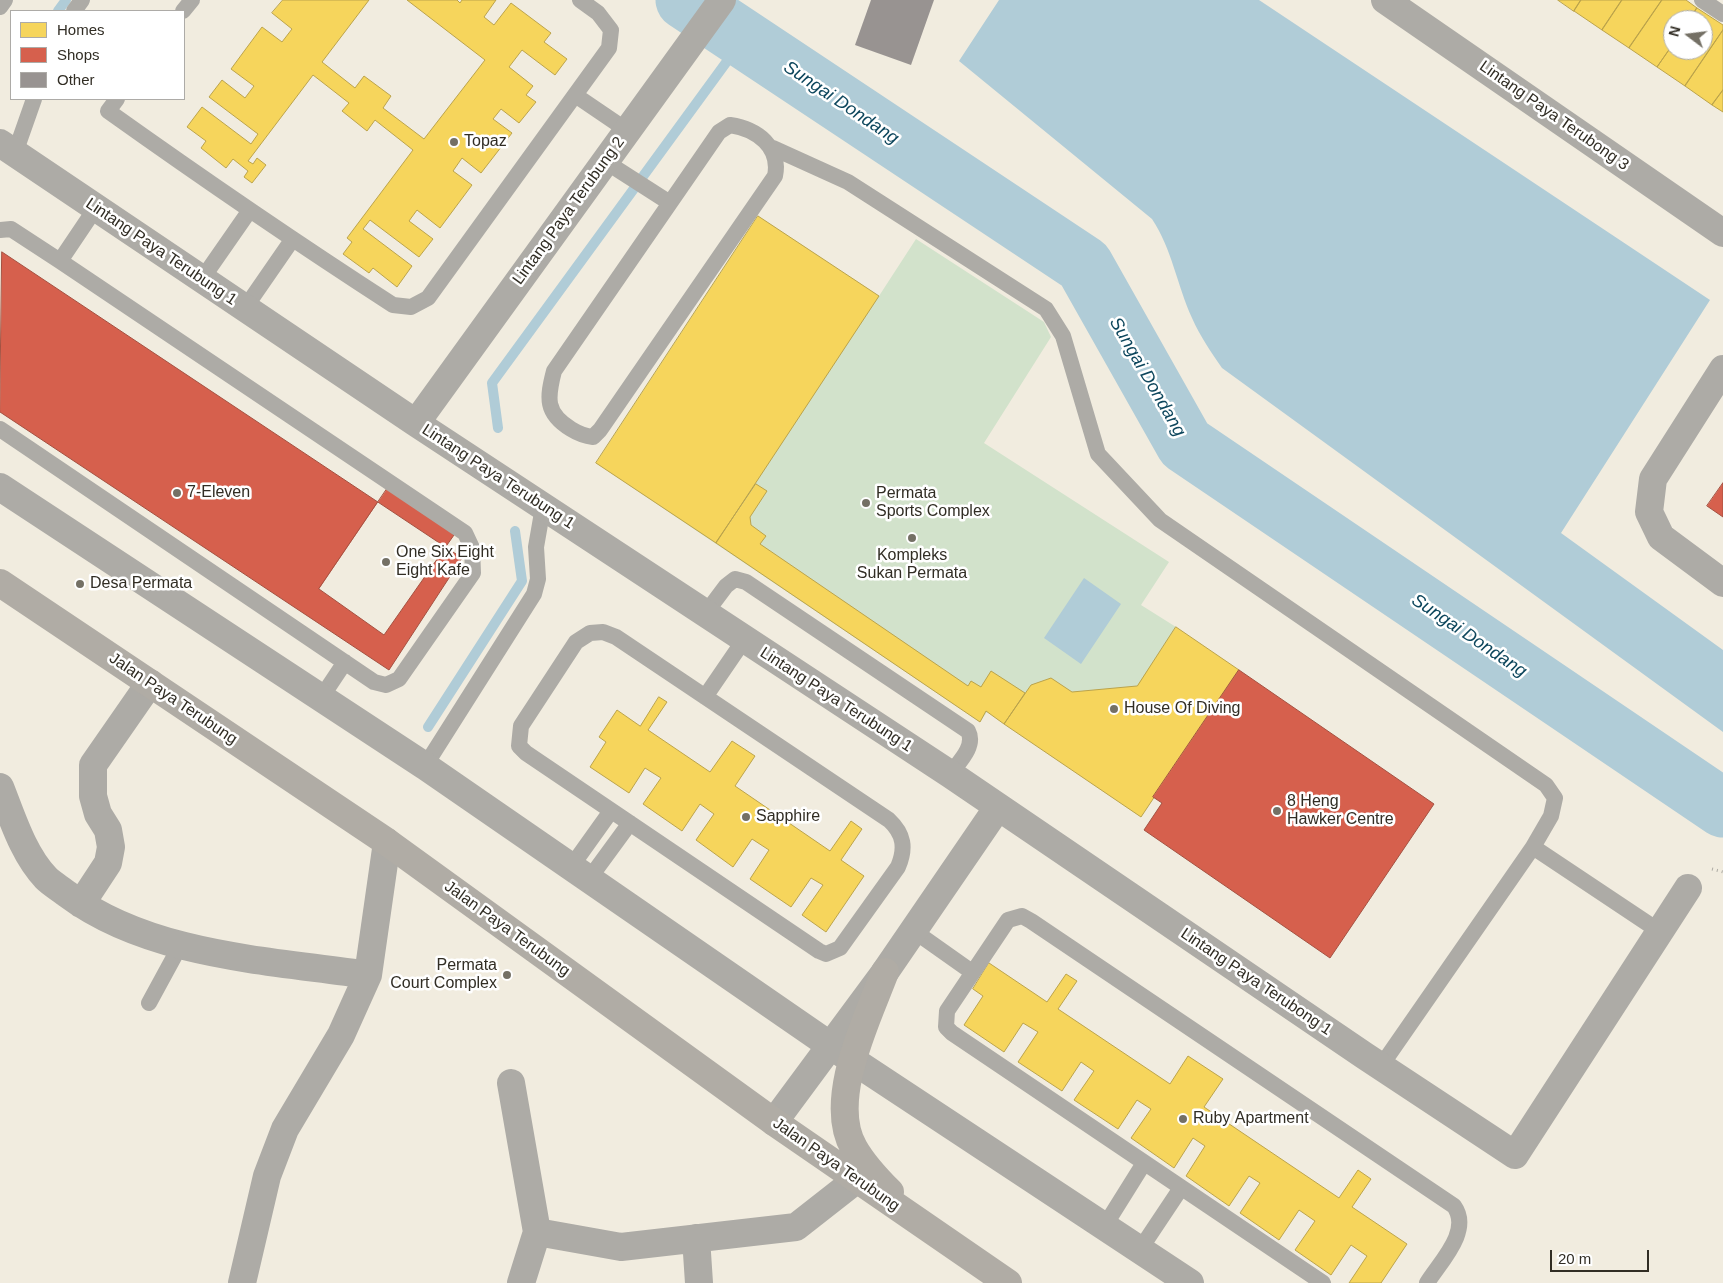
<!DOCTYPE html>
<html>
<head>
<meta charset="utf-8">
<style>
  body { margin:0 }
  #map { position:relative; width:1723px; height:1283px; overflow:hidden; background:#f1ecdf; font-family:Helvetica,sans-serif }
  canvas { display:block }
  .legend { position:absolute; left:10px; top:10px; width:175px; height:90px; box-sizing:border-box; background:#fff; border:1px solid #adaba7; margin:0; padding:6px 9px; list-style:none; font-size:15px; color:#312d24 }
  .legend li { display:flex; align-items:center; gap:10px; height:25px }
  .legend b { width:25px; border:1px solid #adaba7 }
  .north { position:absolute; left:1663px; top:10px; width:50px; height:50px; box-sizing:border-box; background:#fff; border:1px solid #adaba7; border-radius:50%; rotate:285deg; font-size:14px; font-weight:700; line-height:20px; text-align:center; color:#312d24 }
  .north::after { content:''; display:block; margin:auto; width:18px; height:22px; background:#747065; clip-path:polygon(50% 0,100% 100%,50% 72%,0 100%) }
  .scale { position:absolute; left:1550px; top:1250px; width:99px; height:22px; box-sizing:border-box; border:2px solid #312d24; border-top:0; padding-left:6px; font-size:15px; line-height:18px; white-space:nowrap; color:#312d24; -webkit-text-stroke:4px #fff; paint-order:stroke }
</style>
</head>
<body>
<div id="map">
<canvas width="1723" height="1283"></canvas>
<ul class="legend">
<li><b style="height:14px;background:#f6d55c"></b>Homes</li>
<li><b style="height:14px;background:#d6604d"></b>Shops</li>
<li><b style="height:14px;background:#989391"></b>Other</li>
</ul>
<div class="north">N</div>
<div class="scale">20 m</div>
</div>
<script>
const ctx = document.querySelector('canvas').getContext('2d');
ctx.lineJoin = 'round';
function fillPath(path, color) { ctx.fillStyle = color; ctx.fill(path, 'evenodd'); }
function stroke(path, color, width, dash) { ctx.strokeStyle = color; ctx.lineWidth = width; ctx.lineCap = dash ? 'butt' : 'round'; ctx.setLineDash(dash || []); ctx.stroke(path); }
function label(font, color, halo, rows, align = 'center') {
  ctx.font = font + ' Helvetica,sans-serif'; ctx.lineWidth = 5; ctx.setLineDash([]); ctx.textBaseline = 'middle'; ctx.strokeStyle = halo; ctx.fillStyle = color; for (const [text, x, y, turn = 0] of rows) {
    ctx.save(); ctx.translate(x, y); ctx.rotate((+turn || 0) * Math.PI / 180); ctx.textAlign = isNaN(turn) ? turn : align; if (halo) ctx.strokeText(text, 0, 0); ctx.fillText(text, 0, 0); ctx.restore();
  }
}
const green = new Path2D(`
  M 758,216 L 879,296 L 916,239 L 1044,322 L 1051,337 L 984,443 L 1169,562 L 1141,605 L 1176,627 L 1153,797 L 1141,817 L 987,712 L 980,722 L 596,463 Z`);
const water = new Path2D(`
  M 999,0 L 1259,0 L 1710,300 L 1561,533 L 1723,650 L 1723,732 L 1222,368 C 1211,352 1200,336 1192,318 C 1177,285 1172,249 1152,219 L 959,61 Z
  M 1084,578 L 1121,604 L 1081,664 L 1044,638 Z`);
const homes = new Path2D(`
  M 283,0 L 369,0 L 322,62 L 355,88 L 364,76 L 391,96 L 383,108 L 424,139 L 485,60 L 407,0 L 457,0 L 460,3 L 462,0 L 496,0 L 484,17 L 494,25 L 511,3 L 551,33 L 544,42 L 567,59 L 555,75 L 522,50 L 509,67 L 533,86 L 526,95 L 536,102 L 519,123 L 501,109 L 493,119 L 512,133 L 481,173 L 462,158 L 453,171 L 472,185 L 440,228 L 417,210 L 409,221 L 433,239 L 419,257 L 370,220 L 363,229 L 412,266 L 397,287 L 373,268 L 369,273 L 343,254 L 352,242 L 347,238 L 413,150 L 375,120 L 367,131 L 342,111 L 349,103 L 313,75 L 248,161 L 253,164 L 257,158 L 266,165 L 252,183 L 244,177 L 248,171 L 233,159 L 226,168 L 201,148 L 206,141 L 187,127 L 202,107 L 251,144 L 258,134 L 209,97 L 222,80 L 245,98 L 254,86 L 231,69 L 262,27 L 282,42 L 292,29 L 272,13 Z
  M 1558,0 L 1581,0 L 1574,11 Z
  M 1581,0 L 1622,0 L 1602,30 L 1574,11 Z
  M 1622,0 L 1662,0 L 1629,48 L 1602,30 Z
  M 1662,0 L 1686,0 L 1697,8 L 1689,20 L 1673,20 L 1673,44 L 1657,67 L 1629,48 Z
  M 1697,8 L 1723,25 L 1723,30 L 1685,86 L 1657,67 L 1673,44 L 1673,50 L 1703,50 L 1703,20 L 1689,20 Z
  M 1723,30 L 1723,90 L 1712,105 L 1685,86 Z
  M 1723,90 L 1723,112 L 1712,105 Z
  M 758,216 L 879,296 L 716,543 L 596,463 Z
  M 756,484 L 767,491 L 750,517 L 751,525 L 766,536 L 760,544 L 968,686 L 971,681 L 981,687 L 991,671 L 1025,693 L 1004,724 L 986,711 L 980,722 L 716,543 Z
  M 1176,627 L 1239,670 L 1141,817 L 1004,724 L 1031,685 L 1051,678 L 1072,692 L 1137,686 Z
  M 659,697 L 667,702 L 648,730 L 710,772 L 732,741 L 755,756 L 735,786 L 830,851 L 851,821 L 862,829 L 841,860 L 864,876 L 826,932 L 802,915 L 823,885 L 811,878 L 791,907 L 750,879 L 769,850 L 752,839 L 733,867 L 696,840 L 714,814 L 700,804 L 682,831 L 643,804 L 661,778 L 645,768 L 629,793 L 590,767 L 606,742 L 599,737 L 617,710 L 640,726 Z
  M 989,963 L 1047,1002 L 1066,974 L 1077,981 L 1058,1009 L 1170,1084 L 1188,1056 L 1223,1079 L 1204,1107 L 1339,1198 L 1358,1170 L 1371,1179 L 1352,1207 L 1407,1244 L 1381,1283 L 1349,1283 L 1367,1256 L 1351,1245 L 1331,1275 L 1295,1250 L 1315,1221 L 1299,1210 L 1279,1240 L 1240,1213 L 1260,1183 L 1249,1176 L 1229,1206 L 1186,1176 L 1205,1146 L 1193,1138 L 1174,1168 L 1131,1138 L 1151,1109 L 1137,1100 L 1118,1129 L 1074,1100 L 1094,1071 L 1081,1062 L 1062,1091 L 1018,1062 L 1038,1032 L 1023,1023 L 1004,1052 L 964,1025 L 983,996 L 973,989 Z`);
const shops = new Path2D(`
  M 2,252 L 462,558 L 389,670 L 0,412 Z
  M 391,483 L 454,535 L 384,635 L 319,589 Z
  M 1723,483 L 1723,517 L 1707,506 Z
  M 1239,670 L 1434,804 L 1330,958 L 1144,830 L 1162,803 L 1153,797 Z`);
const stream = new Path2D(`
  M 58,11 L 66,0
  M 498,428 L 492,383 L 744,38
  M 428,727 L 522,581 L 515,531`);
const river = new Path2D(`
  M 685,0 L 1084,265 L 1185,444 L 1723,808`);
const building = new Path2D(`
  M 871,0 L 934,0 L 911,65 L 855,45 Z`);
const path = new Path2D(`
  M 1712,869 L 1723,872`);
const lane = new Path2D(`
  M 1702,0 L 1723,14
  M 0,7 L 5,0
  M 74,11 L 82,0
  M 183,11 L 192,0
  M 575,95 L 628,131
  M 117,99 L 108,111 C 202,178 297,243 393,305 L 411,307 L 428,298 L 609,48 L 611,30 L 598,13 L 580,0
  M 730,125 C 757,129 781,147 775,176 L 600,430 L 593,437 C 584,436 579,434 571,429 C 545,413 547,398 554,371 L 719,132 Z
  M 773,148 L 848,182 L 1046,309 L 1063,336 L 1098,454 L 1160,520 L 1546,785 L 1555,798 L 1551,816 L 1533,847
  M 15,153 L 34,99
  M 606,162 L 670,203
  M 0,230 L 11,229 L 60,261 L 465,533 L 472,548 L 473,573 L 399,679 L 386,685 L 374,682 L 0,429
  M 60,261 L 93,212 L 98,209
  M 202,279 L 250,210
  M 245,308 L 292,240
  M 705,614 L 726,586 L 735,579 L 746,582 L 968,731 C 976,746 959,762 950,774
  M 603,632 L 616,637 L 889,820 C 904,834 906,848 898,867 L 840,948 L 826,954 L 819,951 L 526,753 L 519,746 L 521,726 L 576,642 L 590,633 Z
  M 705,697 L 744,640
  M 321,698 L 345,662
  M 425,766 L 534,594 L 538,579 L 536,547 L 543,507
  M 571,867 L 611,811
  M 589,879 L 630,823
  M 914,931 L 972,972
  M 149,1003 L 180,946
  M 1381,1066 L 1533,847 L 1659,931
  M 1104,1227 L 1144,1163
  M 1139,1251 L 1181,1188
  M 1323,1283 L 952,1033 L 946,1027 L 947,1011 L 1008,920 L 1022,916 L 1031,921 L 1454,1206 C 1472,1231 1440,1262 1427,1283`);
const street = new Path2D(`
  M 1385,0 L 1723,233
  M 0,143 L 416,423 L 950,774 L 1365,1056 L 1515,1155 L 1688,888
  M 1723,369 L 1653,479 L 1649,512 L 1661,537 L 1723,583
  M 416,423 L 722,0
  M 0,487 L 425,766 L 831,1046 L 1190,1283
  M 0,787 C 12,817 23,854 46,878 C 52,884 61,889 67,894 C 150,956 268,960 368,975
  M 81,904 L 108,863 L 111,847 L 108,830 L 98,814 L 93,796 L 93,765 L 150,683
  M 511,1083 L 537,1232 L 621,1247 L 796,1227 L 856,1180
  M 774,1122 L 885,972 L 998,807
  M 696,1238 L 699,1283
  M 242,1283 L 267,1176 L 285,1129 L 341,1035 L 368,975 L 387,842
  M 521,1283 L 537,1232`);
const primary = new Path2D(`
  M 0,583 L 387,842 L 774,1122 L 1008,1283
  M 885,972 C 868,1018 826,1100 854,1148 C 863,1164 877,1179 890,1192`);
const markers = [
  [454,142,5,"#747065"],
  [177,493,5,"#747065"],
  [866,503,5,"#747065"],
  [912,538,5,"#747065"],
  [386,562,5,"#747065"],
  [80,584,5,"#747065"],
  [1114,709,5,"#747065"],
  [1277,811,5,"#747065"],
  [746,817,5,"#747065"],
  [507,975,5,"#747065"],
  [1183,1119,5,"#747065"]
];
const streetNames = [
  ["Lintang Paya Terubong 3",1554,116,35],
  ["Lintang Paya Terubung 2",569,211,-54],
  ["Lintang Paya Terubung 1",161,252,34],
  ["Lintang Paya Terubung 1",498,477,33],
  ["Jalan Paya Terubung",173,699,34],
  ["Lintang Paya Terubung 1",836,700,33],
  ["Jalan Paya Terubung",507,929,36],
  ["Lintang Paya Terubong 1",1256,982,34],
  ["Jalan Paya Terubung",836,1165,35]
];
const poiNames = [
  ["Topaz",464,142],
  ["7-Eleven",187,493],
  ["Permata",876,494],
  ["Sports Complex",876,512],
  ["One Six Eight",396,553],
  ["Eight Kafe",396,571],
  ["Kompleks",912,556,"center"],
  ["Sukan Permata",912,574,"center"],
  ["Desa Permata",90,584],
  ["House Of Diving",1124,709],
  ["8 Heng",1287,802],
  ["Hawker Centre",1287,820],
  ["Sapphire",756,817],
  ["Permata",497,966,"right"],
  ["Court Complex",497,984,"right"],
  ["Ruby Apartment",1193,1119]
];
const waterNames = [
  ["Sungai Dondang",841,103,34],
  ["Sungai Dondang",1147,377,60],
  ["Sungai Dondang",1469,636,34]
];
fillPath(green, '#d2e2cb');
fillPath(water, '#b0ccd7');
fillPath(homes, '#f6d55c');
stroke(homes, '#bba34b', 1);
fillPath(shops, '#d6604d');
stroke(shops, '#a45141', 1);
stroke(stream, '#b0ccd7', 10);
stroke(river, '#b0ccd7', 59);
fillPath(building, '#989391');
stroke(path, '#adaba4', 3, [1, 4]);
stroke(lane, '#adaba6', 16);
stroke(street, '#adaba6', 28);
stroke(primary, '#b0aca5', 28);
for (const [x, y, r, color] of markers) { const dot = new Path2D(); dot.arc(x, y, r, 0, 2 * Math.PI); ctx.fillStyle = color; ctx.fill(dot); stroke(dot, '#fff', 2); }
label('16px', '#312d24', '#fff', streetNames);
label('16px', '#312d24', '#fff', poiNames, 'left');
label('italic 18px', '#0e475d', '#fff', waterNames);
</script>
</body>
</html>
